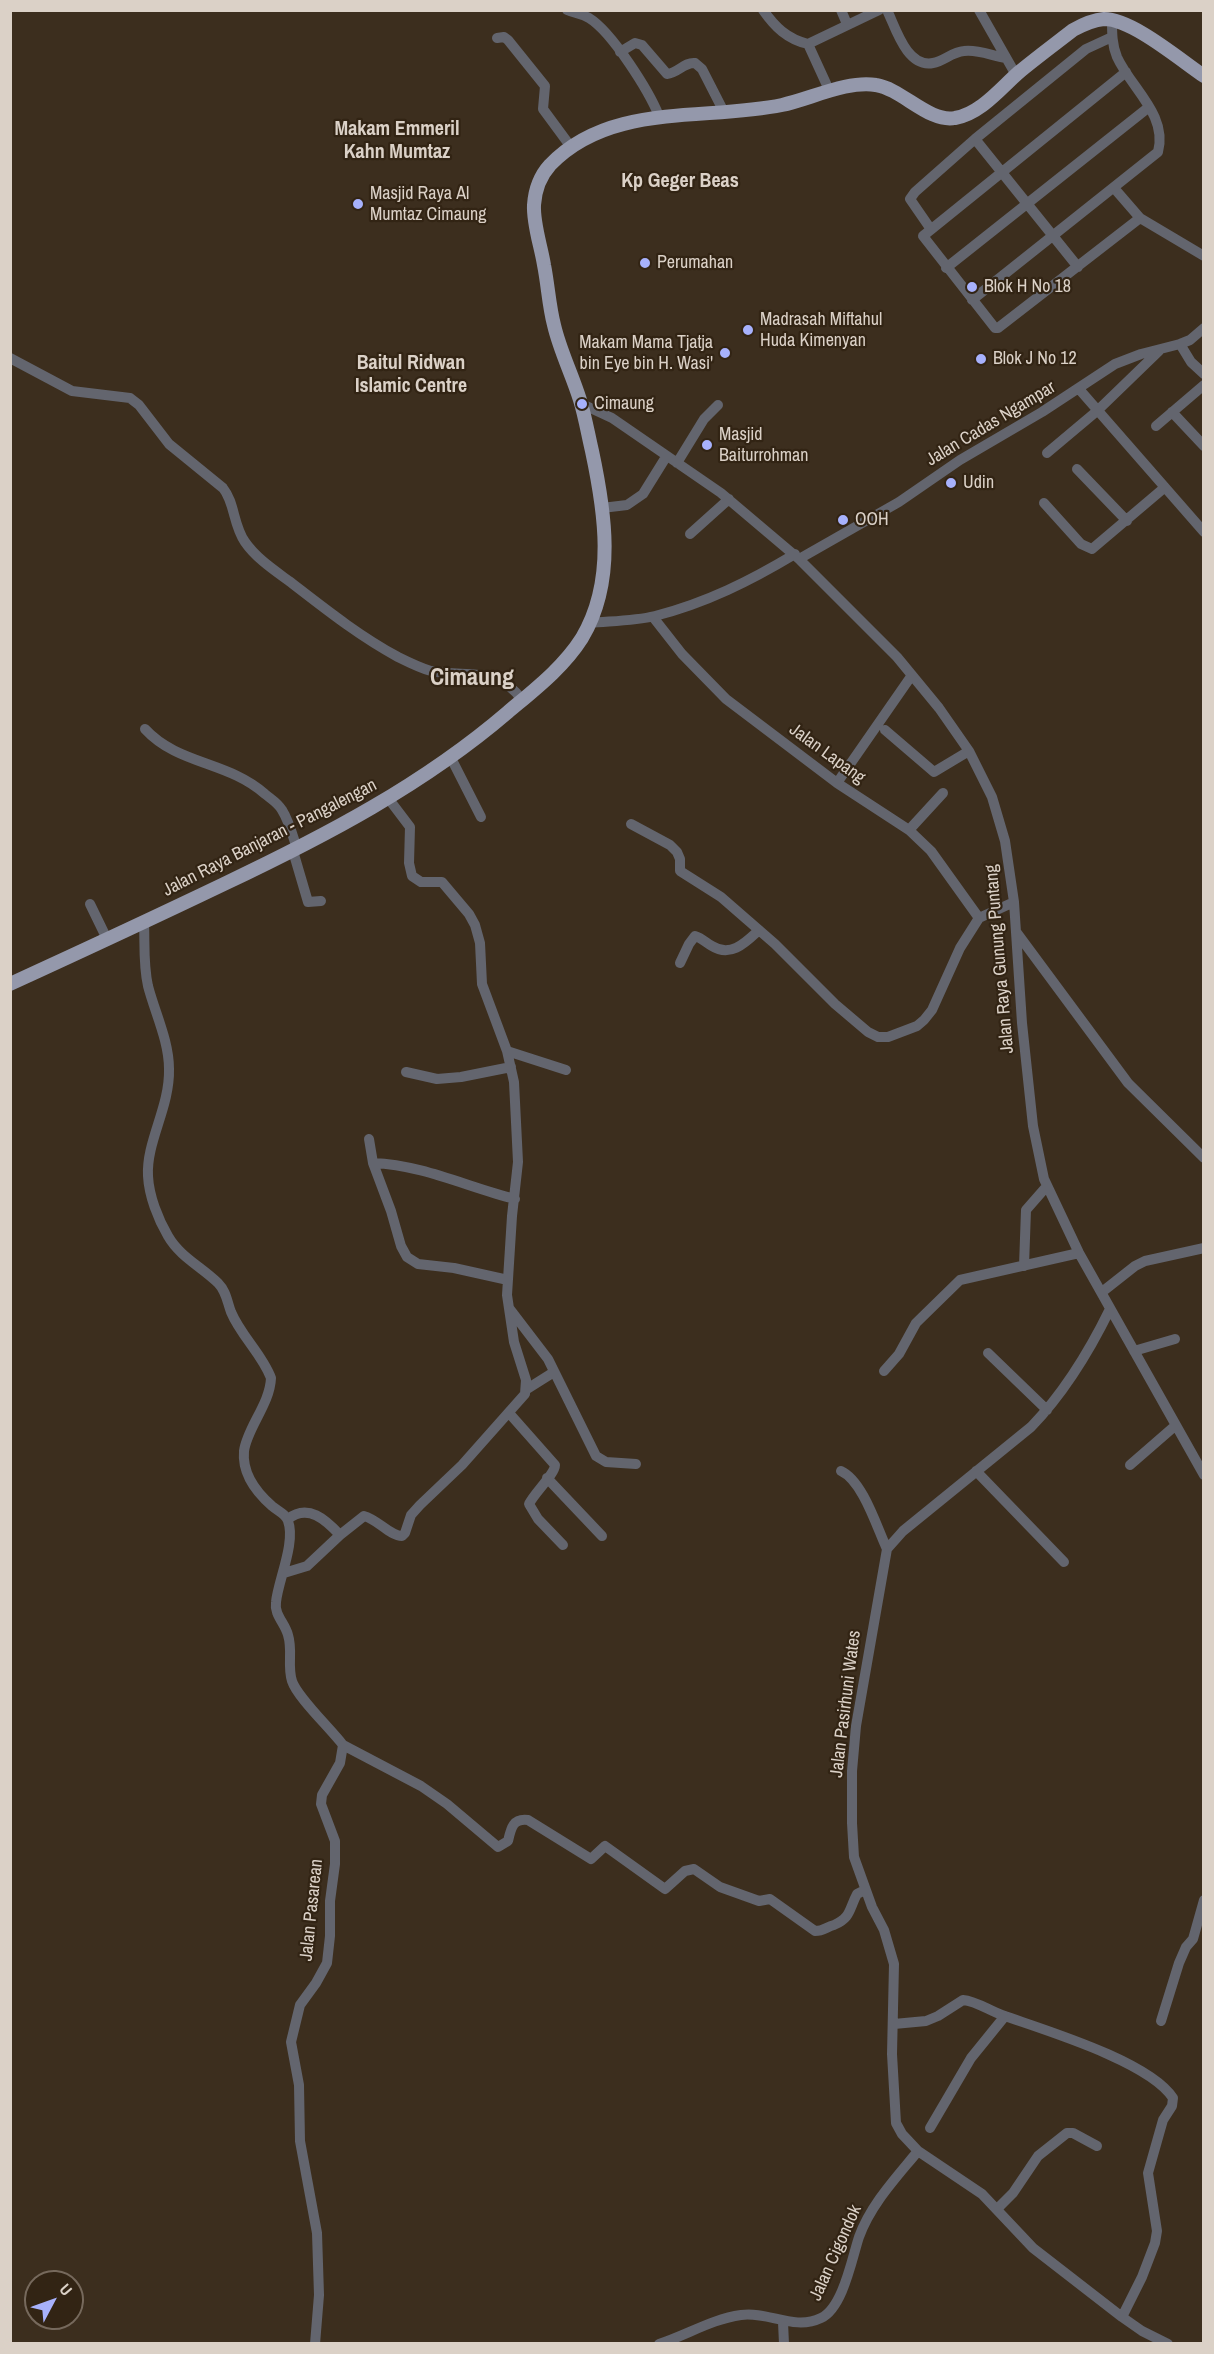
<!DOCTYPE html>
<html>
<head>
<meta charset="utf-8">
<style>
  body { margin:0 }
  #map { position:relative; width:1214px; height:2354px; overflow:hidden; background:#3c2e1e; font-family:"Archivo Narrow",sans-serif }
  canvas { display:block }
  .frame { position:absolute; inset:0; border:12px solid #dbd1c7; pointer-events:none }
  .north { position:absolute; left:24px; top:2270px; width:60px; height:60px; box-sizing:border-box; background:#322414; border:2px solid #76695c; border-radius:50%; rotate:49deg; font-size:16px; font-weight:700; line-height:24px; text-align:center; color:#dbd1c7 }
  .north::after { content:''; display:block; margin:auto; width:21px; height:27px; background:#a7b1fc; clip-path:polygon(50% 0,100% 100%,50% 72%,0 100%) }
</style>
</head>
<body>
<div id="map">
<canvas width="1214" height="2354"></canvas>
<div class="frame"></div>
<div class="north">U</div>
</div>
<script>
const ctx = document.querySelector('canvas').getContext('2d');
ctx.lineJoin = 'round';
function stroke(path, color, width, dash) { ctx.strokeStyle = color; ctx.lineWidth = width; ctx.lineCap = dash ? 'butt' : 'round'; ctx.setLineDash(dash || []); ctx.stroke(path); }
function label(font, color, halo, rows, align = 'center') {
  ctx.font = font + ' "Archivo Narrow",sans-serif'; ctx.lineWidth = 4.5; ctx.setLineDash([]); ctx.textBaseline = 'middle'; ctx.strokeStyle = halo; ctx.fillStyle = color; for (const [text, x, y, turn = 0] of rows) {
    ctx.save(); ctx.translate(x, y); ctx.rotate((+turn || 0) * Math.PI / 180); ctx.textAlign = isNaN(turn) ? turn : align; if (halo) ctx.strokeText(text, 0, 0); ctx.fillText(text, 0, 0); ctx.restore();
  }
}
const minor = new Path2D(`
  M 567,10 C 574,13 583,14 589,18 C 612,32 649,91 659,116
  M 763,10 C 775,27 787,39 808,44 L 830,92
  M 841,10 L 847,24
  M 887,10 C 896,29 907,68 933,63 C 944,61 952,52 964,51 C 978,49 992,56 1006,58
  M 979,10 L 1016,75
  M 497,38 L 504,37 L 508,40 L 545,86 L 543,109 L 571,147
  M 808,44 L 879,10
  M 620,52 L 635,43 L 642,45 L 667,74 C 678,73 684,62 695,63 L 702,69 L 724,112
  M 1126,72 L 923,236 L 995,328 L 998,328 L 1140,218 L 1204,256
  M 975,139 L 1078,267
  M 1114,188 L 1140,218
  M 930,228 L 910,199 L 915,192 L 975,139 L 1086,49 L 1112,37
  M 946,268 L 1149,107
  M 972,300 L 1158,152 C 1168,115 1131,88 1117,57 C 1112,45 1112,33 1112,20
  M 1180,344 L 1191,362 L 1204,374
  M 10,358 L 72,391 L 130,398 L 139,405 L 169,444 L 223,488 C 235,503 233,525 245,542 C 256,558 274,570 289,581 C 324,608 359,636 398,657 C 408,662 420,668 431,671 C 467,678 497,665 522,700
  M 1079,389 L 1204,532
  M 582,404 L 612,418 L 721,493 L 799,559 L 897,657 L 939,708 L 969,751 L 992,797 L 1005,841 L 1014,902 L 1022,1023 L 1033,1126 L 1044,1179 L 1079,1253 L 1204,1475
  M 1172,412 L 1204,446
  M 1156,426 L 1204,385
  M 1047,453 L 1097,411 L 1159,351
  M 677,463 L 704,419 L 718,405
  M 1077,469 L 1127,521
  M 1044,503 L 1081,544 L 1092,549 L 1164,488
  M 602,508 L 627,505 L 643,494 L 666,457
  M 690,534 L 729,499
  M 799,559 L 899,502 L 960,460 L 1042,412 L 1115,364 L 1141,354 L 1180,344 L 1190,340 L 1204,328
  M 653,617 L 682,654 L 726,699 L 837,783 L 909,830 L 931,851 L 979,918
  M 590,623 C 611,621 634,621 655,616 C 706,603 750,581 795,554
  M 145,729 C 178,765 228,761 265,794 C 271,799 278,803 282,810 C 289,821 293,836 297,849
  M 885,730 L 934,772 L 969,751
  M 451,758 L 481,817
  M 837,783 L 912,675
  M 631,824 L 670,845 L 677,852 L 680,859 L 680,871 L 721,897 L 775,944 L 835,1004 L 868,1032 L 878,1037 L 888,1037 L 917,1026 L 924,1020 L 932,1010 L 960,948 L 979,918 L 1014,902
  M 909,830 L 943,793
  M 293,851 L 308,902 L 321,901
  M 90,904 L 107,939
  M 144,922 C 145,944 143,964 148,986 C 155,1013 169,1041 169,1069 C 170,1107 146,1142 148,1176 C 149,1196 158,1219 168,1236 C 180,1257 202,1267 218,1283 C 226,1291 227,1301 231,1312 C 241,1336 262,1354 271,1378 C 270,1404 247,1428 244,1451 C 242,1473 256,1492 272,1506 C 278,1511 286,1514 288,1521 C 296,1542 278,1581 276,1602 C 274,1615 285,1623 288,1635 C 293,1651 287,1665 292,1681 C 297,1697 330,1728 343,1745 L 340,1763 L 322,1795 L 321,1804 L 335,1841 L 335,1864 L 330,1901 L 330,1936 L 327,1963 L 316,1983 L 300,2005 L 291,2042 L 299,2085 L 300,2141 L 317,2233 L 319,2295 L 315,2344
  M 1017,933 L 1128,1083 L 1204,1158
  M 680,963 L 689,944 L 695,936 C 702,938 706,943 712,946 C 731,958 746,942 759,930
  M 507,1051 L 566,1070
  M 406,1072 L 437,1079 L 461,1077 L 511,1067
  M 369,1139 L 373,1163 L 391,1211 L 401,1246 L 407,1257 L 418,1264 L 454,1268 L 508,1280
  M 373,1163 C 423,1165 467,1187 515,1199
  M 1024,1266 L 1026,1210 L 1047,1186
  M 1102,1292 L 1135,1266 L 1145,1261 L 1204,1248
  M 509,1308 L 548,1359 L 596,1456 L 606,1462 L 636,1464
  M 1110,1309 C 1089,1352 1064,1393 1031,1427 L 903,1531 L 887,1549 L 856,1726 L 852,1771 L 852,1823 L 854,1857 L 872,1907 L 884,1930 L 894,1964 L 892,2054 L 896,2123 L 902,2134 L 918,2151 L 982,2194 L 1033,2248 L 1122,2317 L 1142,2331 L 1168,2344
  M 1134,1351 L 1175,1339
  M 988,1353 L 1047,1410
  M 884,1371 L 899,1354 L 916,1323 L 960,1280 L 1079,1253
  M 527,1389 L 554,1372
  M 509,1413 L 555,1465 C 555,1474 535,1492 529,1504 L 538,1519 L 563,1545
  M 1130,1465 L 1176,1425
  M 841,1471 C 863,1481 877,1528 887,1549
  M 976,1471 L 1064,1562
  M 547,1478 L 602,1536
  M 288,1519 C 308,1503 326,1520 340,1535 L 364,1516 C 377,1519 390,1536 402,1536 L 405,1533 L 411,1515 L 420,1505 L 462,1465 L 525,1394 L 526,1380 L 514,1342 L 507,1295 L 512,1216 L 518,1162 L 514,1082 L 507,1051 L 482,984 L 480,943 L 475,925 L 469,914 L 442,882 L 421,882 L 412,876 L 409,863 L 410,827 L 388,798
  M 284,1573 L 307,1566 L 340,1535
  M 343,1745 L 421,1786 L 447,1804 L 498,1847 L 508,1841 C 511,1828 513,1818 528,1820 L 591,1859 L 605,1846 L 665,1889 L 685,1871 L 694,1869 L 720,1887 L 759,1901 L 770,1899 L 815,1931 C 824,1931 826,1927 834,1925 C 851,1918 849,1909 857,1894 L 865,1890
  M 1161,2021 L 1179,1963 L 1186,1947 L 1193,1939 L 1204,1900
  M 894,2024 L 926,2021 L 938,2016 L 963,2000 C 976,2001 990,2011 1002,2015 C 1044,2030 1149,2061 1173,2098 L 1172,2106 L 1163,2120 L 1148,2173 L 1157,2231 L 1155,2243 L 1142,2277 L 1122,2317
  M 930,2128 L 971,2058 L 1005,2016
  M 997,2209 L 1013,2193 L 1038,2156 L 1067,2133 L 1073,2133 L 1097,2146
  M 783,2322 L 784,2344
  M 659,2344 C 687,2335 712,2319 741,2315 C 768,2311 794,2331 821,2318 C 843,2308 852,2258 859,2237 C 871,2204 896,2178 918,2151`);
const major = new Path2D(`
  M 10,984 C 82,951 153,918 224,884 C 325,836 423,785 508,712 C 534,690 563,668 582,638 C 616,581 605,512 592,451 C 588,434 585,416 580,400 C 572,374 560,351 554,325 C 549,306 548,285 544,265 C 541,246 533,224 534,205 C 535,190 540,176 550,165 C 610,102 705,121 782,105 C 810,99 848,80 876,85 C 902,89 929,123 955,118 C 980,114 1000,89 1018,73 C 1036,58 1055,44 1073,30 C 1082,25 1093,20 1104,19 C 1132,19 1179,59 1204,76`);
const markers = [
  [358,204,6,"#a7b1fc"],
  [645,263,6,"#a7b1fc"],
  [972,287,6,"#a7b1fc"],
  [748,330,6,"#a7b1fc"],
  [725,353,6,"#a7b1fc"],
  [981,359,6,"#a7b1fc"],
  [582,404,6,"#a7b1fc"],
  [707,445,6,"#a7b1fc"],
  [951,483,6,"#a7b1fc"],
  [843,520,6,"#a7b1fc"]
];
const poiNames = [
  ["Masjid Raya Al",370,194],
  ["Mumtaz Cimaung",370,215],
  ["Perumahan",657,263],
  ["Blok H No 18",984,287],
  ["Madrasah Miftahul",760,320],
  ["Huda Kimenyan",760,341],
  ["Makam Mama Tjatja",713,343,"right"],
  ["bin Eye bin H. Wasi'",713,364,"right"],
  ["Blok J No 12",993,359],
  ["Cimaung",594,404],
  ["Masjid",719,435],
  ["Baiturrohman",719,456],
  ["Udin",963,483],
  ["OOH",855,520]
];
const streetNames = [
  ["Jalan Cadas Ngampar",991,424,-31],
  ["Jalan Lapang",827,754,36],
  ["Jalan Raya Banjaran - Pangalengan",270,838,-27],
  ["Jalan Raya Gunung Puntang",1000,959,-95],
  ["Jalan Pasirhuni Wates",846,1704,-83],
  ["Jalan Pasarean",312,1910,-84],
  ["Jalan Cigondok",836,2253,-66]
];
const neighbourhoodNames = [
  ["Makam Emmeril",397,130],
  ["Kahn Mumtaz",397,153],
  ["Kp Geger Beas",680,182],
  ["Baitul Ridwan",411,364],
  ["Islamic Centre",411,387]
];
const districtNames = [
  ["Cimaung",472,679]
];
stroke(minor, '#63656e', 10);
stroke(major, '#9498ab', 14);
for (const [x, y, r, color] of markers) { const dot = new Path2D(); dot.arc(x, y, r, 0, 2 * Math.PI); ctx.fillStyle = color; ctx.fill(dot); stroke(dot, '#322414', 2); }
label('18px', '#dbd1c7', '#322414', poiNames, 'left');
label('18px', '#dbd1c7', '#322414', streetNames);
label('bold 20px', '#dbd1c7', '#322414', neighbourhoodNames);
label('bold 24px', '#dbd1c7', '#322414', districtNames);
</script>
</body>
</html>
